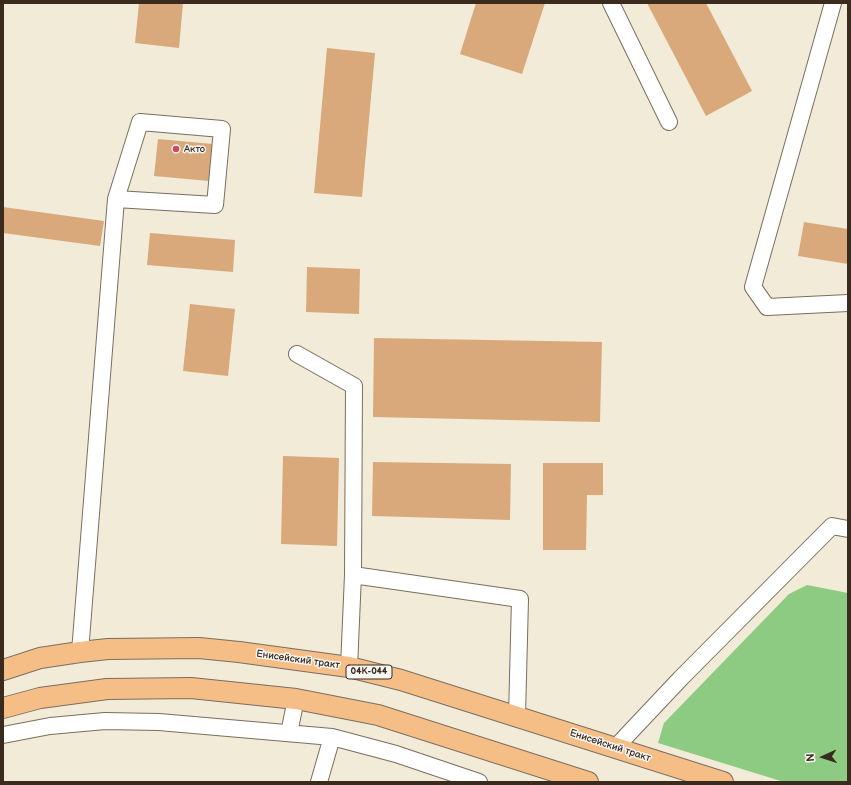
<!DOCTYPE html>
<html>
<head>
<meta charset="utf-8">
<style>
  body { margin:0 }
  #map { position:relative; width:851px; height:785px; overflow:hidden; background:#f1ebd8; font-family:"Balsamiq Sans",sans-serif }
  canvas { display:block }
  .frame { position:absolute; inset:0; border:4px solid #3b2a1e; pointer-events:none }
  .north { position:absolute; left:803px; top:737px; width:40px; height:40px; -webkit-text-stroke:3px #f6f6f2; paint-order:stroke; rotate:267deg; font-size:11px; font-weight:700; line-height:16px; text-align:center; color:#3b2a1e }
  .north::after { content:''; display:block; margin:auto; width:14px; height:18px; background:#3b2a1e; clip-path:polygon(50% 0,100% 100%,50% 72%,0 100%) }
</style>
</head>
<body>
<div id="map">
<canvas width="851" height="785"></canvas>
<div class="frame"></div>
<div class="north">N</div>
</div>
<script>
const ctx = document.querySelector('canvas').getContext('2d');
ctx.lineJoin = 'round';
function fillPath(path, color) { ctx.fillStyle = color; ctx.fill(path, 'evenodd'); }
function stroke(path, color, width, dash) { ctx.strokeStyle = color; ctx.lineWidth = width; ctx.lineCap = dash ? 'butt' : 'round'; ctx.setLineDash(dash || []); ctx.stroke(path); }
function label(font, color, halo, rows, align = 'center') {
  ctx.font = font + ' "Balsamiq Sans",sans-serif'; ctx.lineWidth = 3; ctx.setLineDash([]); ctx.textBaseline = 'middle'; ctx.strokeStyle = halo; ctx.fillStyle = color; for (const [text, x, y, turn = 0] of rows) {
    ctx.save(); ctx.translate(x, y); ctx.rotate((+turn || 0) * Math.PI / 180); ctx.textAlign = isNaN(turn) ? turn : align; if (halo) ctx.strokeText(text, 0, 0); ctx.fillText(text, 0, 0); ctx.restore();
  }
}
const green = new Path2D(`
  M 807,585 L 848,593 L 848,782 L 784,782 L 658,743 L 664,723 L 789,594 Z`);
const building = new Path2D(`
  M 139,3 L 183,3 L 179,48 L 135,43 Z
  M 476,3 L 545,3 L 522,74 L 460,54 Z
  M 647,3 L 706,3 L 752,91 L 706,116 Z
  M 327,48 L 375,53 L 362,197 L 314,193 Z
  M 158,139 L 213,144 L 209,181 L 154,176 Z
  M 3,207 L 104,221 L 100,246 L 3,233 Z
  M 804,222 L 848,229 L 848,264 L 798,256 Z
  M 150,233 L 235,240 L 233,272 L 147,265 Z
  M 307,267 L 360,269 L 359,314 L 306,312 Z
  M 190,304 L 235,309 L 228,376 L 183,371 Z
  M 374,338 L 602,342 L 600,422 L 373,417 Z
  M 283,456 L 339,458 L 337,546 L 281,544 Z
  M 373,462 L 511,464 L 510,520 L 372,516 Z
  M 543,463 L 603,463 L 603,495 L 587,495 L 586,550 L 543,550 Z`);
const minor = new Path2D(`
  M 611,3 L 669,122
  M 833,3 L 753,287 L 767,307 L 848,303
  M 297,354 L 354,386 L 353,575
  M 80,652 L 116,199 L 140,122 L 222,129 L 215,205 L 116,199
  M 349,667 L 353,575 L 520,599 L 517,716
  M 289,733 L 296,699
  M 3,735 L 50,726 L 105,721 L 159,722 L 332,737 L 396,754 L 479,782
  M 615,748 L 681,678 L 832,526 L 848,529
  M 319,782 L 332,737`);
const major = new Path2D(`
  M 3,670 L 40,658 L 80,652 L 108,649 L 199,648 L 239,652 L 349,667 L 401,680 L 723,782
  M 3,708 L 40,698 L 107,689 L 191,688 L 296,699 L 378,715 L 588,782`);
const markers = [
  [176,149,4,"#d1495b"]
];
const shields = [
  [369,672,46]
];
const shieldNames = [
  ["04К-044",369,672]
];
const poiNames = [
  ["Акто",184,149]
];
const streetNames = [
  ["Енисейский тракт",298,660,8],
  ["Енисейский тракт",610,746,18]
];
fillPath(green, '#8dcb82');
fillPath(building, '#daa97b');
stroke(minor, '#7b6e5f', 18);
stroke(major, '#7b6e5f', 22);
stroke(minor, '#fff', 16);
stroke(major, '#f6be87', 20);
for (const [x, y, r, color] of markers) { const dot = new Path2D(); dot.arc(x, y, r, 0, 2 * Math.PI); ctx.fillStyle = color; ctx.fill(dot); stroke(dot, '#f6f6f2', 1.5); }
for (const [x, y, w] of shields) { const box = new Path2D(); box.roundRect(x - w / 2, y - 7, w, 14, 3); ctx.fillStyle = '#f6f6f2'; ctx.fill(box); stroke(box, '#3b2a1e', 1); }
label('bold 9px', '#3b2a1e', null, shieldNames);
label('10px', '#3b2a1e', '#f6f6f2', poiNames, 'left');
label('10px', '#3b2a1e', '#f6f6f2', streetNames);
</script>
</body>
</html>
